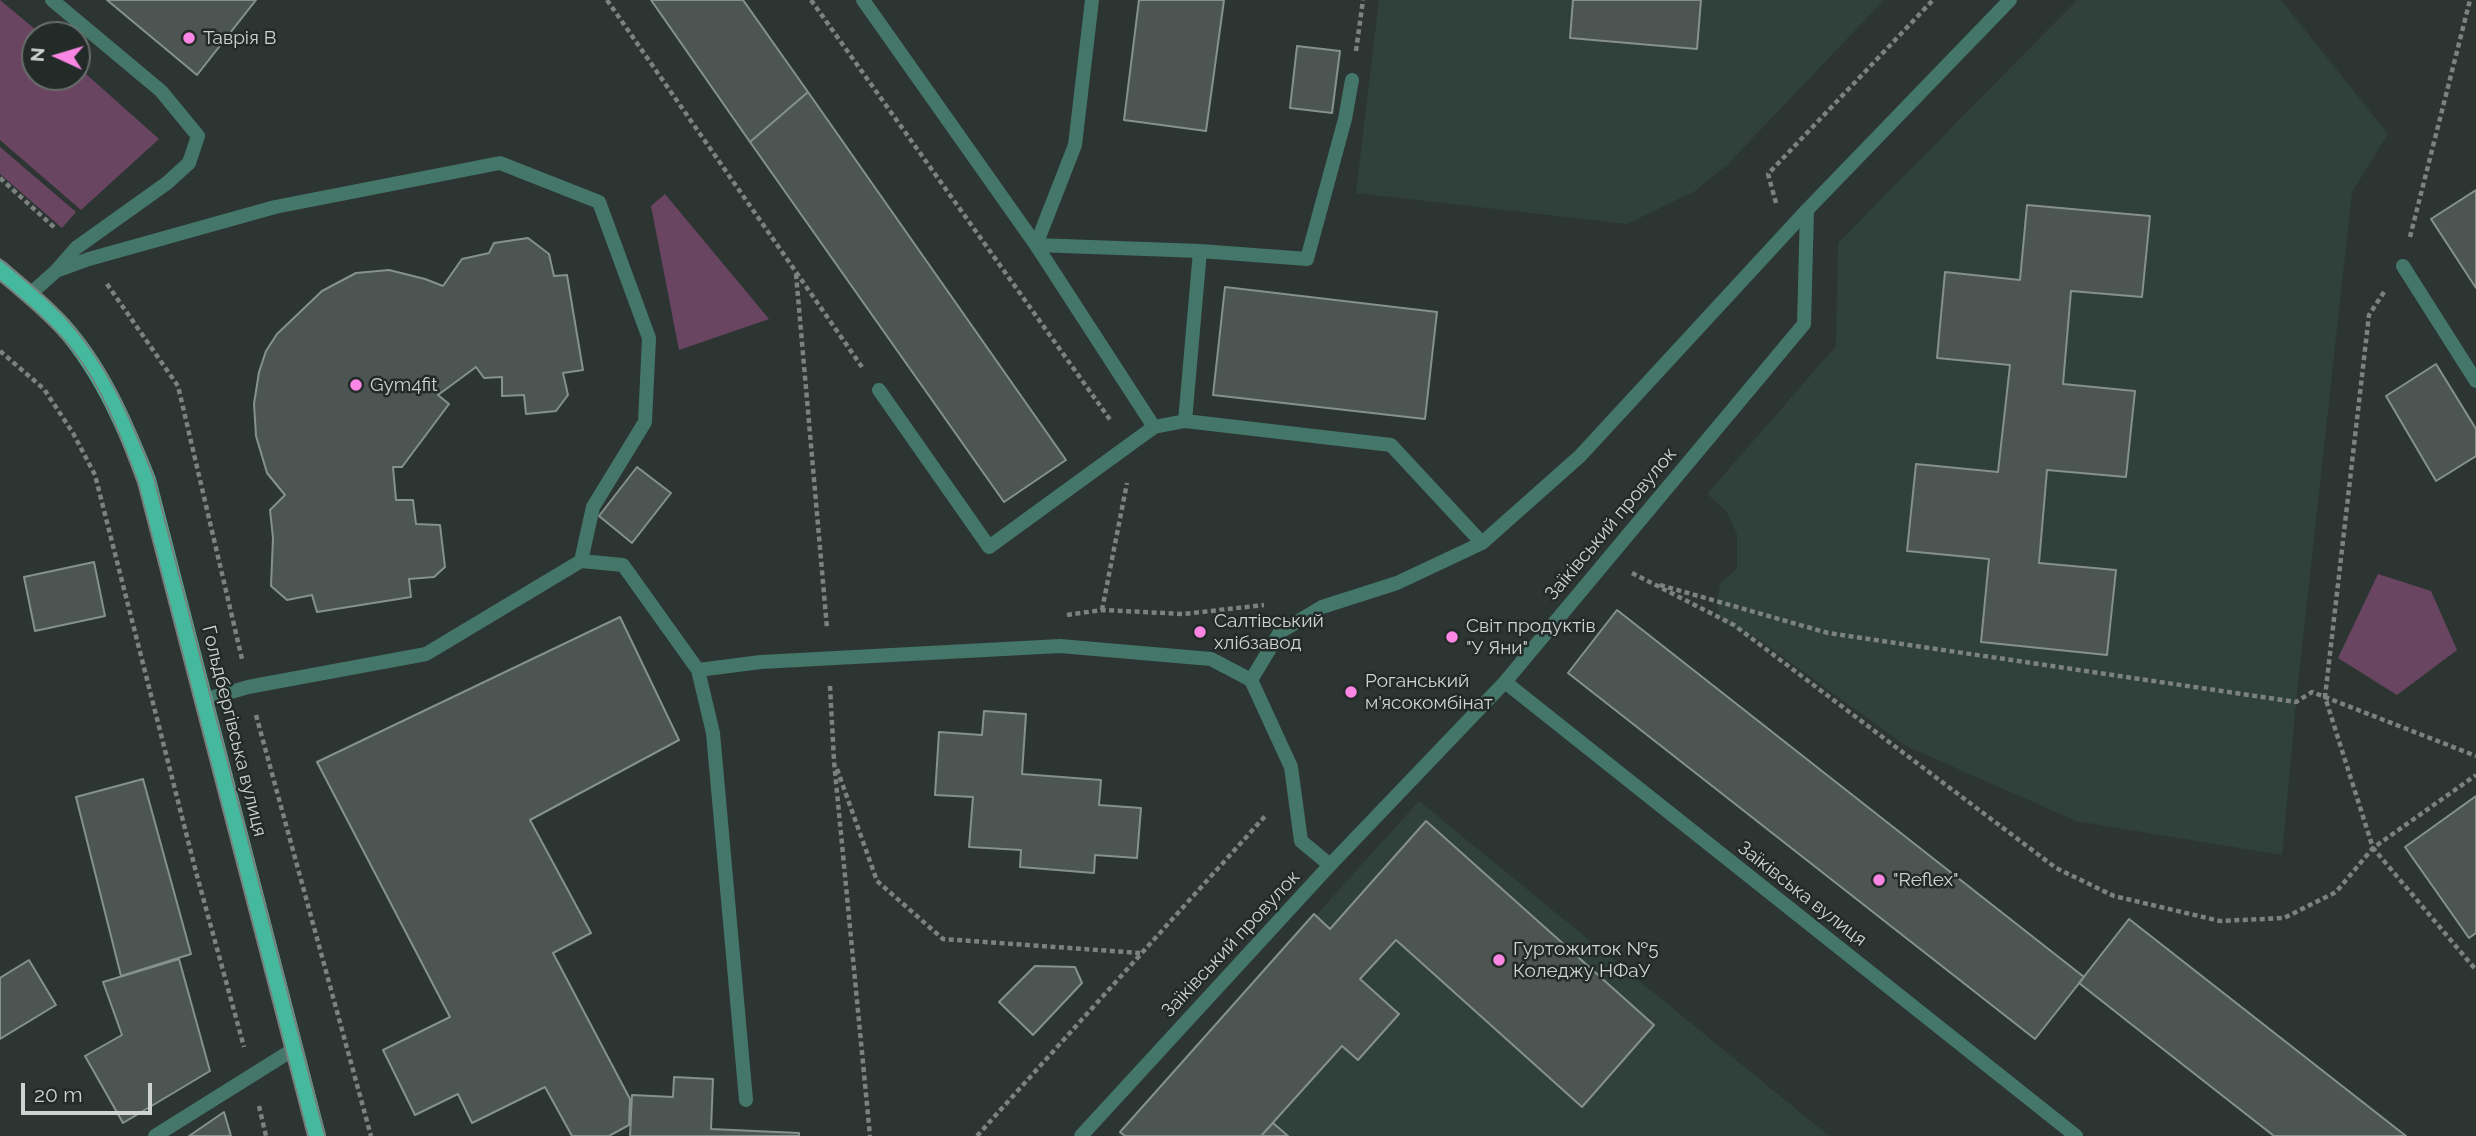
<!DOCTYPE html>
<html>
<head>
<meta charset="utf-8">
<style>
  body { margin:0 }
  #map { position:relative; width:2476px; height:1136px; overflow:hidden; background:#2c3532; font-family:Raleway,sans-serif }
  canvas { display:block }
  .north { position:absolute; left:21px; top:21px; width:70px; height:70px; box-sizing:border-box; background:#232b28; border:2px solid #676e6c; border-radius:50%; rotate:274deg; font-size:19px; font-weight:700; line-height:28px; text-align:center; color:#ced3d1 }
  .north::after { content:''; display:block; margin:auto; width:24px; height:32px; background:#fc86e3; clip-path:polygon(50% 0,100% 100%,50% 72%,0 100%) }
  .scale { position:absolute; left:21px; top:1083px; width:131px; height:32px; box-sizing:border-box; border:4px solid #ced3d1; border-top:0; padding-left:9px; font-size:21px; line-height:24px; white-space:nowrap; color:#ced3d1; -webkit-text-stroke:5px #232b28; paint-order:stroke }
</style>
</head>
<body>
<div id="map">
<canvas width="2476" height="1136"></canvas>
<div class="north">N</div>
<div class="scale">20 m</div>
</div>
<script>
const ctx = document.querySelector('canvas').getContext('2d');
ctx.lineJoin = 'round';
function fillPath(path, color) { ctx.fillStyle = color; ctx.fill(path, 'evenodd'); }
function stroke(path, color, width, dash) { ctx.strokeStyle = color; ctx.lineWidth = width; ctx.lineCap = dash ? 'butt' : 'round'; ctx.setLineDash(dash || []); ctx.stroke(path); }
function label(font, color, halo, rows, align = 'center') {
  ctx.font = font + ' Raleway,sans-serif'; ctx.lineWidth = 5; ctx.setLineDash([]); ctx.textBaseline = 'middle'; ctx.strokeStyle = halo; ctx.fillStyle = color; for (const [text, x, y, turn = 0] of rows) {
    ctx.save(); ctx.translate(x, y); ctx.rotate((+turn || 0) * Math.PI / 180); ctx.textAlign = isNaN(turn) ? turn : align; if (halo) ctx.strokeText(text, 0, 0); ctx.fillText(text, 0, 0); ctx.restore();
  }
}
const built = new Path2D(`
  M 1379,0 L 1884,0 L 1727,165 L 1695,191 L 1627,224 L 1356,193 Z
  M 2077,0 L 2281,0 L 2388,134 L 2352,192 L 2296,702 L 2282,855 L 2076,821 L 1906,746 L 1754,636 L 1722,623 L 1717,603 L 1720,584 L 1737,568 L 1737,534 L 1727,512 L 1707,494 L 1836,346 L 1838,243 Z
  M 1419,801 L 1829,1136 L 1117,1136 Z`);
const green = new Path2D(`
  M 0,0 L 42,35 L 35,35 L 35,77 L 77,77 L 77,66 L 159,139 L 81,210 L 0,140 Z
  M 0,147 L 76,212 L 62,228 L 0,174 Z
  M 665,194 L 769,319 L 679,350 L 651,206 Z
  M 2378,574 L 2431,591 L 2457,650 L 2397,695 L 2338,658 Z`);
const building = new Path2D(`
  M 107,0 L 256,0 L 197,75 Z
  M 651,0 L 743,0 L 808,92 L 750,142 Z
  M 1139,0 L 1224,0 L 1206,131 L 1124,120 Z
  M 1573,0 L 1701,0 L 1697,49 L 1570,38 Z
  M 1297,46 L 1340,51 L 1332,113 L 1290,108 Z
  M 808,92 L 1066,460 L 1004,502 L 750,142 Z
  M 2476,190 L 2476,288 L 2431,219 Z
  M 2027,205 L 2150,216 L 2142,297 L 2071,291 L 2063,384 L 2135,391 L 2126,477 L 2047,470 L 2039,563 L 2116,570 L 2107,655 L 1981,642 L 1989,559 L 1907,551 L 1916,464 L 1998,472 L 2010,365 L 1937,358 L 1945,272 L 2020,280 Z
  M 528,238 L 549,254 L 554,276 L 567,275 L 583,370 L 563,373 L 568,395 L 556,411 L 526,414 L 524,395 L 502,396 L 502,377 L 484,378 L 476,367 L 438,395 L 449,404 L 402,467 L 393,467 L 396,500 L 413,500 L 416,524 L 440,525 L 445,567 L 434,577 L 409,579 L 411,597 L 317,612 L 312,595 L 287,600 L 271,586 L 273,538 L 270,510 L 285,495 L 267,473 L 256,436 L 254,404 L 259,372 L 266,351 L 277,334 L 322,291 L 356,273 L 389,270 L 425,279 L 443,286 L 462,259 L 489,253 L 494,243 Z
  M 1225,287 L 1437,312 L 1425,419 L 1213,395 Z
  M 2436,364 L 2476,429 L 2476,456 L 2436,481 L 2386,396 Z
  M 637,467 L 671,493 L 632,543 L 599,516 Z
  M 94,562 L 105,616 L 35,631 L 24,577 Z
  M 1617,610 L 2084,977 L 2035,1039 L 1568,673 Z
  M 620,617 L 679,740 L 530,820 L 591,933 L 553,953 L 630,1099 L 629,1125 L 609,1136 L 572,1136 L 545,1087 L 472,1123 L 458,1094 L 415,1115 L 383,1050 L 450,1017 L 317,762 Z
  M 984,711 L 1026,714 L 1022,774 L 1101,780 L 1099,805 L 1141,808 L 1137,858 L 1095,855 L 1094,873 L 1020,867 L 1021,850 L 969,847 L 973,797 L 935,795 L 939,732 L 982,735 Z
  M 143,779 L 191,954 L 121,976 L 76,797 Z
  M 2476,796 L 2476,933 L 2469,938 L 2405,847 Z
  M 1426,821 L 1654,1025 L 1582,1107 L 1396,940 L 1360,979 L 1399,1014 L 1358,1060 L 1342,1046 L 1261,1136 L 1125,1136 L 1120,1132 L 1314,914 L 1330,929 Z
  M 2129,919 L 2406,1136 L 2274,1136 L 2131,1024 L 2079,983 Z
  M 179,959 L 210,1071 L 123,1123 L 85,1056 L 122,1035 L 103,982 Z
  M 29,960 L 56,1005 L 0,1039 L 0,978 Z
  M 1035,966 L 1075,967 L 1082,983 L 1033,1035 L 999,1002 Z
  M 674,1077 L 713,1079 L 711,1129 L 799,1133 L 799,1136 L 630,1136 L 632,1095 L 673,1097 Z
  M 224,1112 L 231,1136 L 189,1136 Z
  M 1273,1123 L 1288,1136 L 1261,1136 Z`);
const path = new Path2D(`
  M 607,0 L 862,367
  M 811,0 L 1111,421
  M 1356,51 L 1363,0
  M 0,178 L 56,229
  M 1776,203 L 1768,174 L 1933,0
  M 2410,237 L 2470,0
  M 796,274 L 827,628
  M 107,284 L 178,386 L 242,659
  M 2384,292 L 2369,315 L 2325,697 L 2373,848 L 2476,970
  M 0,351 L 44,389 L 73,433 L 95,475 L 196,872 L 244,1047
  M 1632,573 L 1734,625 L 2056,868 L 2114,896 L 2220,921 L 2284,918 L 2336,892 L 2373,848 L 2476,775
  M 1660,585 L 1828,633 L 2296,702 L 2312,692 L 2476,756
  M 1102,610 L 1127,483
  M 1067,615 L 1102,610 L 1184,614 L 1264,605
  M 830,686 L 834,761 L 870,1136
  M 256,715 L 371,1136
  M 837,769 L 877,881 L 943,939 L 1140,953
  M 259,1106 L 266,1136
  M 977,1136 L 1267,814`);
const lane = new Path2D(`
  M 863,0 L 1036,245 L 1154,427 L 989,547 L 879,390
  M 1092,0 L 1075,145 L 1036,245 L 1200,251 L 1307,259 L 1345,119 L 1352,80
  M 1200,251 L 1185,421 L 1391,445 L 1482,543
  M 2403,266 L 2476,381
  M 56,271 L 89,259 L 275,207 L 500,163 L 599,202 L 649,338 L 645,422 L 593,507 L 581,561
  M 29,295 L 56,271 L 76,248 L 167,183 L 189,163 L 198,136 L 161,91 L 52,0
  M 1154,427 L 1185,421
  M 698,670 L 761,662 L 1060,646 L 1211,659 L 1251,680 L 1291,767 L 1301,841 L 1330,865
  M 1251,680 L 1280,632 L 1322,607 L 1397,583 L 1482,543 L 1580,456 L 1807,210
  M 204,700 L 248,687 L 426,654 L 581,561 L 623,565 L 698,670 L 713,733 L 746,1100`);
const street = new Path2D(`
  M 1505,682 L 2076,1136
  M 155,1136 L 294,1049
  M 1081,1136 L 1330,865 L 1505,682 L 1804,324 L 1807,210 L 2010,0`);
const primary = new Path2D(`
  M 0,269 C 19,286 39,302 57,320 C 100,365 124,423 147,480 L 317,1136`);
const tram = new Path2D(`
  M 0,259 C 22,277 46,296 65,317 C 108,364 131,419 154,478 L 325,1136
  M 0,281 C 26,303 53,325 74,352 C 104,390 121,438 138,483 L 308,1136`);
const markers = [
  [189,38,7,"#fc86e3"],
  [356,385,7,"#fc86e3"],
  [1200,632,7,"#fc86e3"],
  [1452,637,7,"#fc86e3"],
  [1351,692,7,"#fc86e3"],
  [1879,880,7,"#fc86e3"],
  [1499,960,7,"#fc86e3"]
];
const poiNames = [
  ["Таврія В",203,38],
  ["Gym4fit",370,385],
  ["Салтівський",1214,621],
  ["хлібзавод",1214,643],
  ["Світ продуктів",1466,626],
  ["\"У Яни\"",1466,648],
  ["Роганський",1365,681],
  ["м'ясокомбінат",1365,703],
  ["\"Reflex\"",1893,880],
  ["Гуртожиток №5",1513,949],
  ["Коледжу НФаУ",1513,971]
];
const streetNames = [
  ["Заїківський провулок",1611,524,-50],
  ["Гольдбергівська вулиця",234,731,76],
  ["Заїківська вулиця",1802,894,38],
  ["Заїківський провулок",1231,944,-47]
];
fillPath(built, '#30403b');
fillPath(green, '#6a4561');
fillPath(building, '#4c5552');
stroke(building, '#86908d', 2);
stroke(path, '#7b827f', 4.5, [5, 3.5]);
stroke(lane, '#447669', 14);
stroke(street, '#447669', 14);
stroke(primary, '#45b99e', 18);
stroke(tram, '#777e7b', 2);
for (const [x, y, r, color] of markers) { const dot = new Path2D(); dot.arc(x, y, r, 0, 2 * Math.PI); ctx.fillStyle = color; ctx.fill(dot); stroke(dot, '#232b28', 2.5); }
label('19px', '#ced3d1', '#232b28', poiNames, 'left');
label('19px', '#ced3d1', '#232b28', streetNames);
</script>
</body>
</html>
